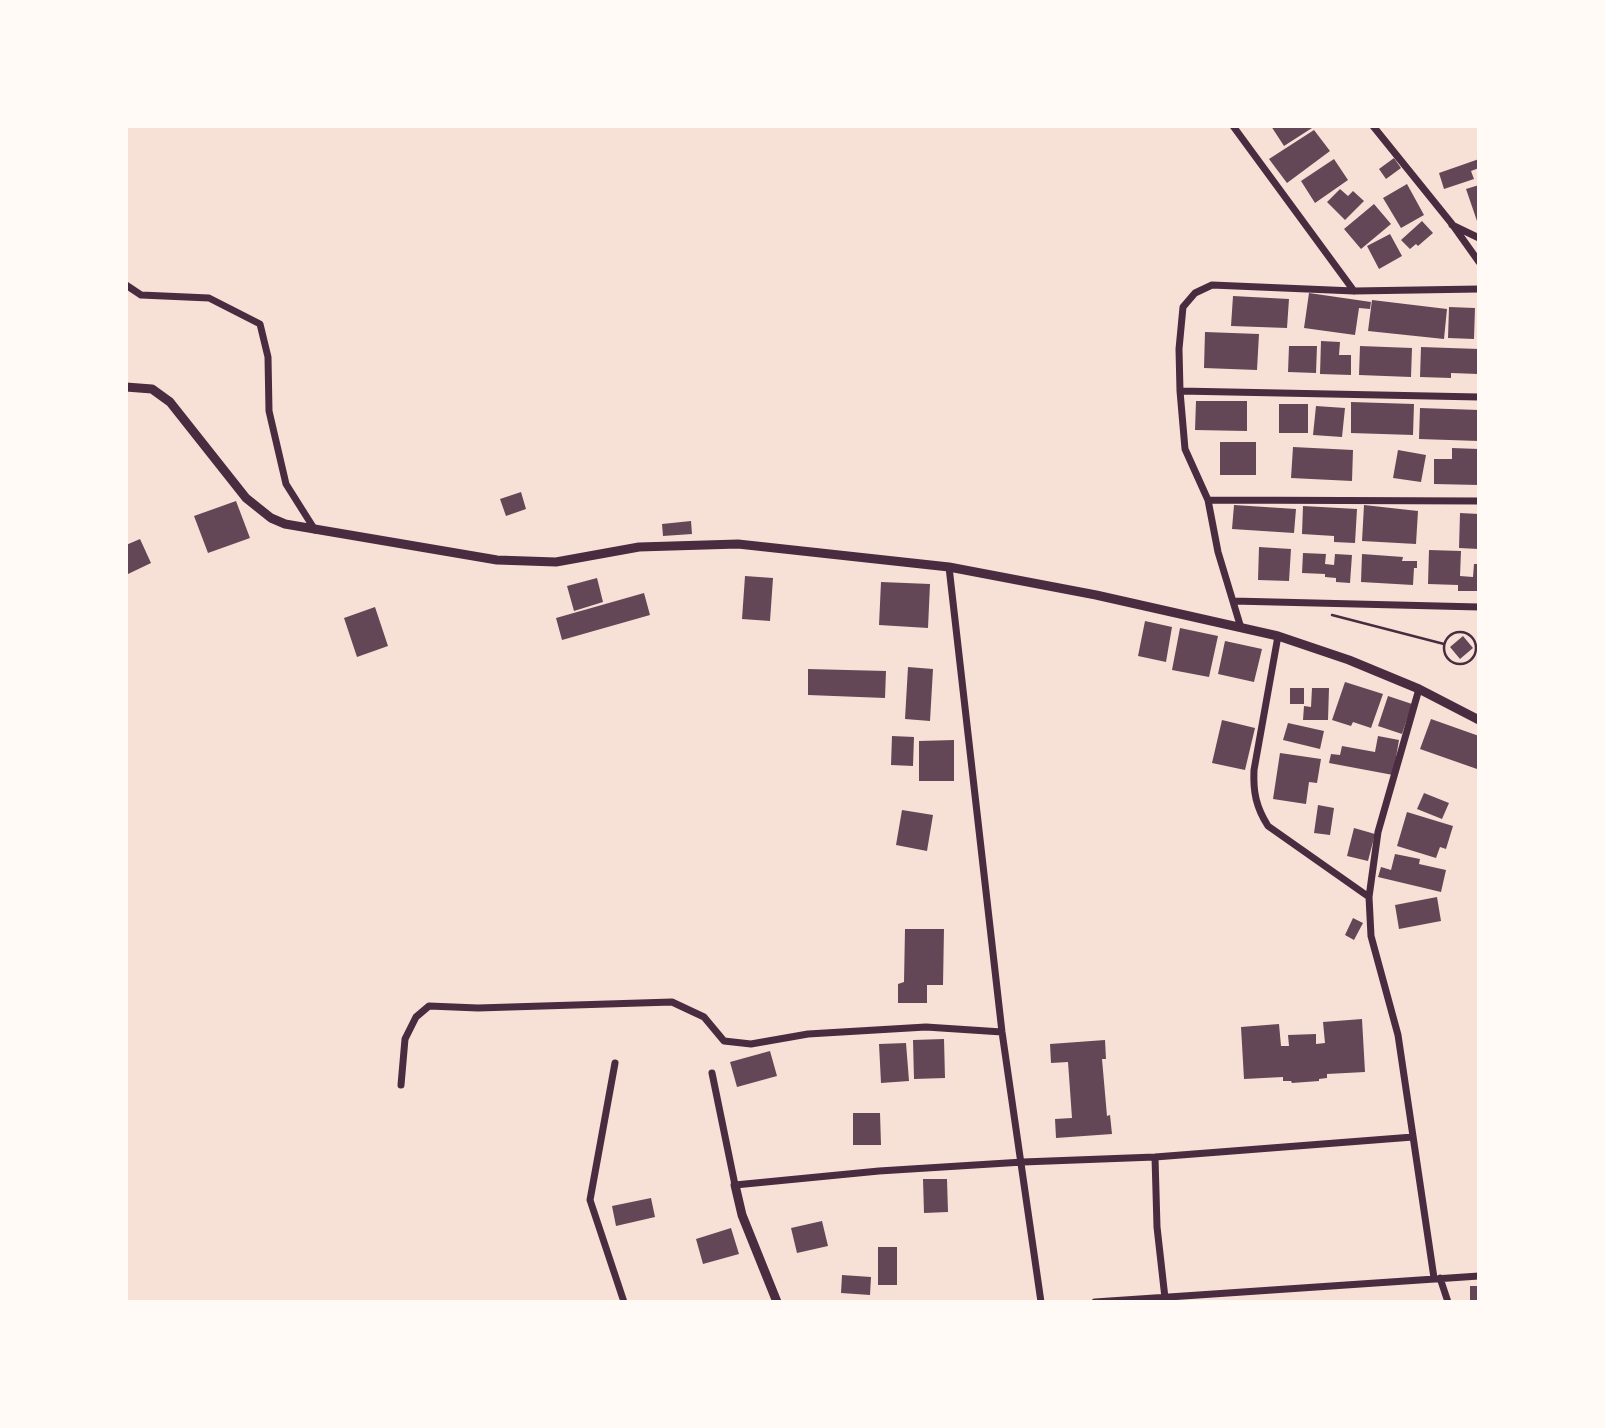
<!DOCTYPE html>
<html>
<head>
<meta charset="utf-8">
<style>
  body { margin:0 }
  #map { position:relative; width:1605px; height:1428px; overflow:hidden; background:#f7e1d7; font-family:"Space Grotesk",sans-serif }
  canvas { display:block }
  .frame { position:absolute; inset:0; border:128px solid #fffaf5; pointer-events:none }
</style>
</head>
<body>
<div id="map">
<canvas width="1605" height="1428"></canvas>
<div class="frame"></div>
</div>
<script>
const ctx = document.querySelector('canvas').getContext('2d');
ctx.lineJoin = 'round';
function fillPath(path, color) { ctx.fillStyle = color; ctx.fill(path, 'evenodd'); }
function stroke(path, color, width, dash) { ctx.strokeStyle = color; ctx.lineWidth = width; ctx.lineCap = dash ? 'butt' : 'round'; ctx.setLineDash(dash || []); ctx.stroke(path); }
const building = new Path2D(`
  M 1271,126 L 1310,126 L 1312,128 L 1284,146 Z
  M 1314,130 L 1330,151 L 1287,183 L 1269,159 Z
  M 1394,158 L 1401,168 L 1386,179 L 1379,169 Z
  M 1334,159 L 1348,180 L 1315,203 L 1301,181 Z
  M 1479,159 L 1479,168 L 1471,171 L 1474,179 L 1444,189 L 1439,173 Z
  M 1407,184 L 1424,215 L 1401,228 L 1383,198 Z
  M 1479,185 L 1479,220 L 1477,221 L 1466,189 Z
  M 1340,189 L 1348,196 L 1353,191 L 1364,201 L 1345,220 L 1327,202 Z
  M 1374,204 L 1391,224 L 1361,249 L 1344,229 Z
  M 1422,221 L 1433,233 L 1418,246 L 1416,244 L 1410,249 L 1401,240 Z
  M 1390,234 L 1402,256 L 1379,269 L 1367,246 Z
  M 1309,293 L 1371,302 L 1370,309 L 1359,308 L 1355,335 L 1304,328 Z
  M 1233,296 L 1289,299 L 1287,328 L 1231,326 Z
  M 1372,300 L 1447,309 L 1444,339 L 1368,331 Z
  M 1449,307 L 1475,308 L 1474,339 L 1448,338 Z
  M 1205,332 L 1259,334 L 1257,370 L 1204,368 Z
  M 1321,341 L 1340,342 L 1339,355 L 1351,355 L 1351,375 L 1320,374 Z
  M 1289,346 L 1317,346 L 1316,373 L 1288,372 Z
  M 1360,346 L 1412,348 L 1411,377 L 1359,375 Z
  M 1421,347 L 1479,349 L 1478,374 L 1451,373 L 1451,378 L 1420,377 Z
  M 1196,401 L 1247,401 L 1247,431 L 1195,430 Z
  M 1351,402 L 1414,404 L 1413,435 L 1351,433 Z
  M 1279,404 L 1308,404 L 1308,433 L 1279,433 Z
  M 1316,406 L 1345,408 L 1342,437 L 1313,435 Z
  M 1420,408 L 1479,410 L 1479,441 L 1419,439 Z
  M 1220,442 L 1256,442 L 1256,475 L 1220,475 Z
  M 1293,447 L 1353,450 L 1352,481 L 1291,478 Z
  M 1452,448 L 1479,449 L 1479,485 L 1434,484 L 1434,459 L 1452,459 Z
  M 1398,450 L 1426,455 L 1421,482 L 1393,478 Z
  M 521,492 L 526,509 L 506,516 L 500,499 Z
  M 236,501 L 250,538 L 208,553 L 194,516 Z
  M 1234,505 L 1296,509 L 1294,533 L 1232,529 Z
  M 1364,505 L 1418,511 L 1416,544 L 1362,541 Z
  M 1303,506 L 1357,509 L 1355,543 L 1334,542 L 1334,536 L 1302,534 Z
  M 1460,513 L 1479,514 L 1479,549 L 1459,548 Z
  M 691,521 L 692,534 L 663,536 L 662,524 Z
  M 140,539 L 151,563 L 126,575 L 126,545 Z
  M 1259,547 L 1291,549 L 1289,581 L 1258,580 Z
  M 1429,550 L 1461,551 L 1460,576 L 1473,577 L 1474,564 L 1479,564 L 1479,591 L 1458,591 L 1458,585 L 1428,584 Z
  M 1303,553 L 1326,554 L 1325,564 L 1334,565 L 1335,554 L 1352,555 L 1350,583 L 1336,582 L 1336,578 L 1325,577 L 1325,574 L 1302,573 Z
  M 1362,554 L 1403,557 L 1402,561 L 1417,561 L 1417,568 L 1414,568 L 1413,585 L 1361,582 Z
  M 745,576 L 773,578 L 770,621 L 742,619 Z
  M 597,578 L 603,602 L 574,611 L 567,586 Z
  M 881,582 L 930,584 L 928,628 L 879,625 Z
  M 644,593 L 650,615 L 562,640 L 556,618 Z
  M 375,607 L 388,646 L 357,657 L 344,618 Z
  M 1145,621 L 1172,627 L 1166,662 L 1138,656 Z
  M 1180,628 L 1218,636 L 1209,677 L 1172,670 Z
  M 1463,636 L 1473,648 L 1460,659 L 1450,647 Z
  M 1225,641 L 1262,649 L 1254,682 L 1218,674 Z
  M 908,667 L 933,669 L 930,721 L 905,719 Z
  M 808,669 L 886,671 L 885,698 L 808,695 Z
  M 1345,682 L 1383,694 L 1371,728 L 1353,722 L 1351,726 L 1332,720 Z
  M 1290,688 L 1304,688 L 1304,704 L 1290,704 Z
  M 1312,688 L 1329,688 L 1328,720 L 1303,720 L 1304,706 L 1311,707 Z
  M 1388,696 L 1412,704 L 1402,734 L 1378,726 Z
  M 1431,719 L 1479,736 L 1477,769 L 1420,749 Z
  M 1222,720 L 1255,728 L 1245,770 L 1212,763 Z
  M 1288,723 L 1324,731 L 1320,749 L 1283,740 Z
  M 892,736 L 914,737 L 913,766 L 891,765 Z
  M 1378,736 L 1399,740 L 1393,775 L 1329,763 L 1331,754 L 1340,755 L 1342,746 L 1375,752 Z
  M 954,740 L 954,781 L 919,781 L 919,741 Z
  M 1280,753 L 1321,759 L 1317,783 L 1309,782 L 1306,804 L 1273,799 Z
  M 1424,793 L 1449,803 L 1442,819 L 1417,809 Z
  M 1318,805 L 1334,808 L 1330,835 L 1314,833 Z
  M 902,810 L 933,815 L 927,851 L 896,845 Z
  M 1407,812 L 1453,826 L 1446,849 L 1440,847 L 1436,858 L 1397,846 Z
  M 1354,828 L 1375,834 L 1368,861 L 1347,856 Z
  M 1395,854 L 1420,859 L 1419,864 L 1446,870 L 1441,892 L 1378,877 L 1381,867 L 1391,870 Z
  M 1437,897 L 1441,921 L 1399,929 L 1395,905 Z
  M 1353,918 L 1363,923 L 1354,940 L 1345,935 Z
  M 905,929 L 944,929 L 943,985 L 927,985 L 927,1003 L 898,1003 L 898,984 L 904,982 Z
  M 1362,1019 L 1365,1072 L 1327,1074 L 1327,1078 L 1319,1079 L 1319,1081 L 1292,1083 L 1291,1081 L 1283,1081 L 1283,1077 L 1244,1079 L 1241,1027 L 1279,1024 L 1281,1046 L 1289,1046 L 1288,1035 L 1316,1034 L 1316,1044 L 1325,1043 L 1323,1022 Z
  M 944,1039 L 945,1078 L 914,1079 L 913,1040 Z
  M 1105,1040 L 1106,1059 L 1102,1059 L 1107,1116 L 1110,1115 L 1112,1134 L 1056,1138 L 1055,1119 L 1072,1118 L 1068,1062 L 1051,1063 L 1050,1044 Z
  M 906,1043 L 909,1081 L 881,1083 L 879,1044 Z
  M 770,1051 L 777,1076 L 737,1087 L 730,1062 Z
  M 853,1113 L 880,1113 L 881,1145 L 853,1145 Z
  M 923,1179 L 947,1179 L 948,1212 L 924,1213 Z
  M 651,1198 L 655,1217 L 616,1226 L 612,1206 Z
  M 822,1221 L 828,1246 L 797,1253 L 791,1228 Z
  M 731,1228 L 739,1254 L 703,1264 L 696,1239 Z
  M 878,1247 L 897,1247 L 897,1285 L 878,1285 Z
  M 842,1275 L 871,1277 L 870,1295 L 841,1293 Z
  M 1470,1286 L 1479,1286 L 1479,1302 L 1470,1302 Z`);
const path = new Path2D(`
  M 1332,615 L 1444,644
  M1444 648a16 16 0 1 1 32 0a16 16 0 1 1-32 0Z`);
const minor = new Path2D(`
  M 1233,126 L 1354,291
  M 1373,126 L 1452,224 L 1479,262
  M 1452,225 L 1479,238
  M 126,285 L 141,295 L 209,298 L 260,324 L 268,357 L 269,411 L 286,484 L 315,530
  M 1180,391 L 1479,397
  M 1208,500 L 1479,501
  M 949,567 L 1002,1032 L 1041,1302
  M 1233,601 L 1479,607
  M 1241,628 L 1218,552 L 1208,500 L 1185,449 L 1180,391 L 1179,349 L 1183,307 L 1195,293 L 1212,285 L 1354,291 L 1479,289
  M 1278,636 L 1254,770 C 1253,792 1256,807 1268,826 L 1369,897 L 1371,936 L 1398,1035 L 1434,1278
  M 1369,897 L 1378,832 L 1419,689
  M 615,1063 L 590,1200 L 624,1302
  M 712,1073 L 735,1185 L 879,1171 L 1023,1162 L 1155,1157 L 1413,1137
  M 401,1085 L 405,1039 L 416,1017 L 429,1006 L 478,1008 L 672,1002 L 704,1017 L 724,1041 L 751,1044 L 808,1034 L 926,1027 L 1002,1032
  M 1155,1157 L 1157,1227 L 1165,1298
  M 1440,1278 L 1448,1302
  M 1095,1302 L 1479,1276`);
const tertiary = new Path2D(`
  M 126,387 L 152,389 L 170,402 L 246,498 L 271,518 L 285,524 L 497,560 L 556,562 L 639,547 L 738,544 L 949,567 L 1096,595 L 1278,636 L 1349,660 L 1419,689 L 1479,720
  M 735,1185 L 742,1215 L 777,1302`);
fillPath(building, '#644757');
stroke(path, '#4a2c40', 2.5);
stroke(minor, '#4a2c40', 7);
stroke(tertiary, '#4a2c40', 9);
</script>
</body>
</html>
